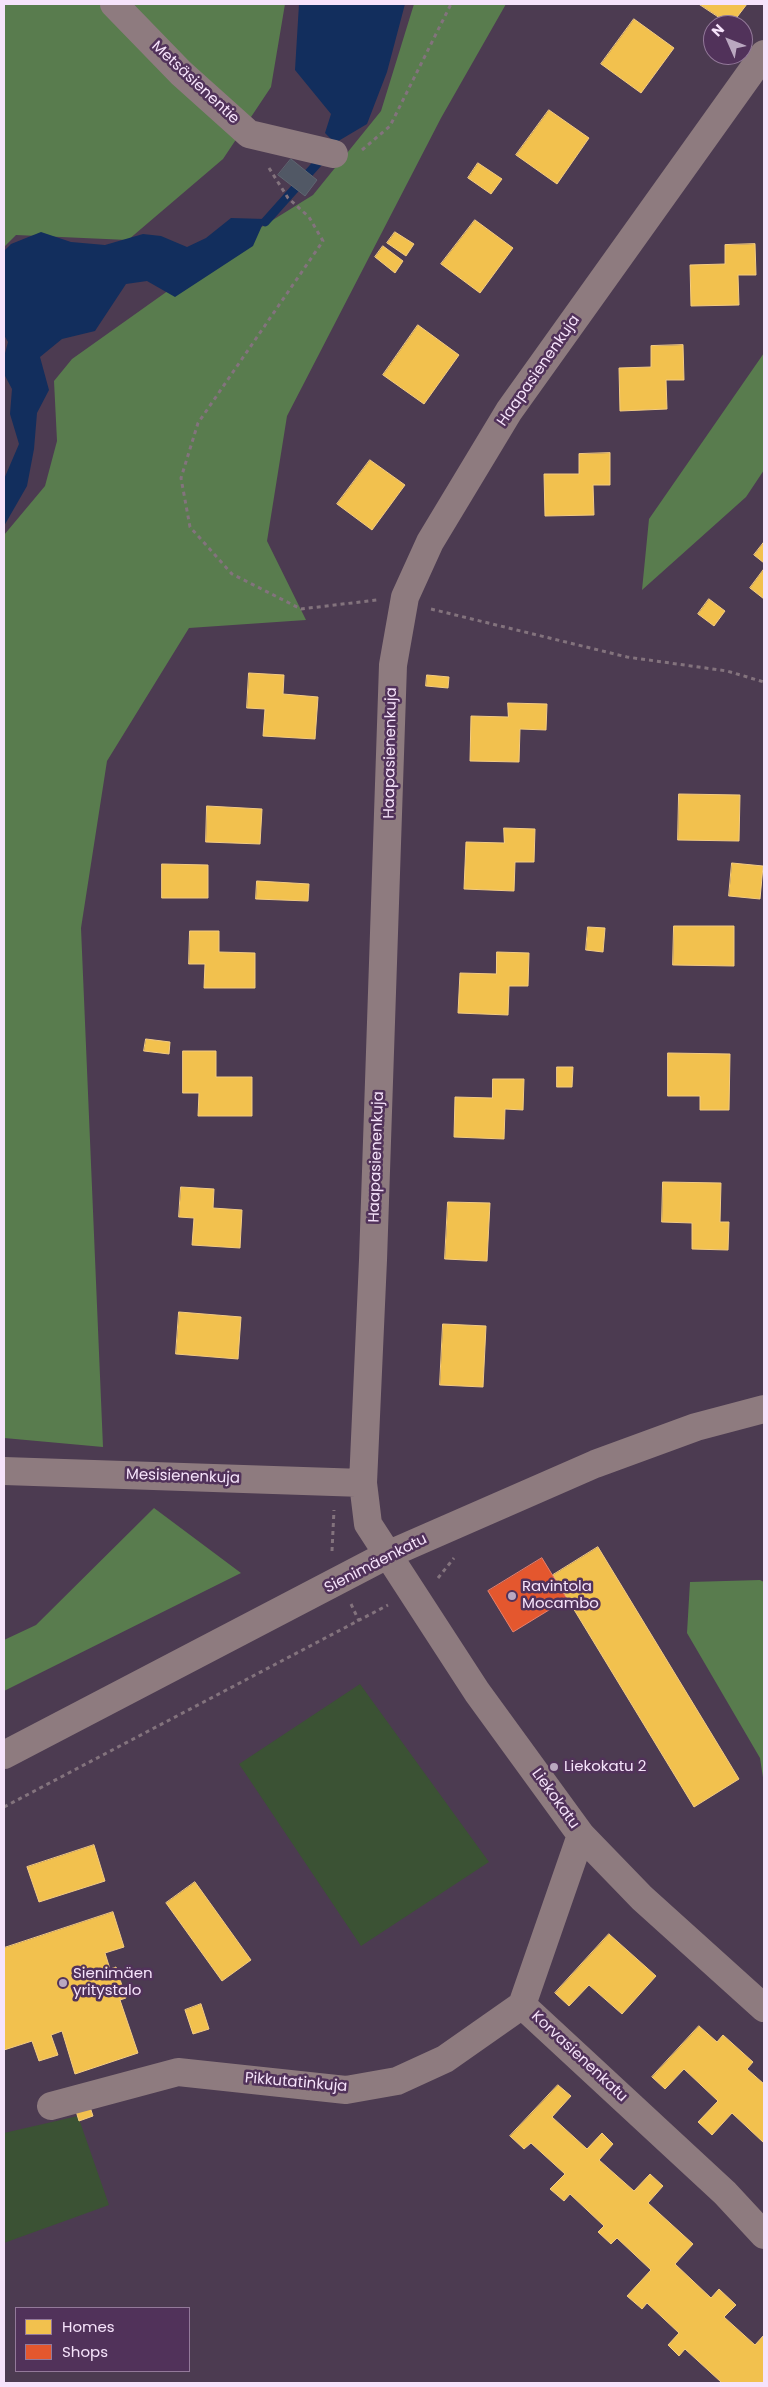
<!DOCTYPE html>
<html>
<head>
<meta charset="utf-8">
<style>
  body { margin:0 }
  #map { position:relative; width:768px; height:2387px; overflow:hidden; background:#4c3b51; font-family:Poppins,sans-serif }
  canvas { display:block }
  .frame { position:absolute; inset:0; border:5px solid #f6e3fb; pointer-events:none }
  .legend { position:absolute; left:15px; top:2307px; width:175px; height:65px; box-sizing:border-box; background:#51325a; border:1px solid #93799a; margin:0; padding:6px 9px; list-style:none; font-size:15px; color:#f6e3fb }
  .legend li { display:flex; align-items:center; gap:10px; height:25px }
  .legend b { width:25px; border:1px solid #93799a }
  .north { position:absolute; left:703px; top:15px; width:50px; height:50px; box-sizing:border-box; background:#51325a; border:1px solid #93799a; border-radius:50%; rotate:314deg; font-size:14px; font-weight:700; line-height:20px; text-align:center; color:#f6e3fb }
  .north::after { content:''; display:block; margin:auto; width:18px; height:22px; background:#baa8c0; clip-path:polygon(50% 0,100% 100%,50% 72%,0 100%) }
</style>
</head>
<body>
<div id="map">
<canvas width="768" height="2387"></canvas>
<div class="frame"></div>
<ul class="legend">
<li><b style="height:14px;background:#f2c14e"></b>Homes</li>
<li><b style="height:14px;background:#e4572e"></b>Shops</li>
</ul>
<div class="north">N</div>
</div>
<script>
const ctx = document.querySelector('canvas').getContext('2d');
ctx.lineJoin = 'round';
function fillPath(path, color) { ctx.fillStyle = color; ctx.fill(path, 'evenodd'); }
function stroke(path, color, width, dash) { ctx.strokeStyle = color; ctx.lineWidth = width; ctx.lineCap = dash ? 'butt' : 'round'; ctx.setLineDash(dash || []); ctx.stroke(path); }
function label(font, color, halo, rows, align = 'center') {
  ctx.font = font + ' Poppins,sans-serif'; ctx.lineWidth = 5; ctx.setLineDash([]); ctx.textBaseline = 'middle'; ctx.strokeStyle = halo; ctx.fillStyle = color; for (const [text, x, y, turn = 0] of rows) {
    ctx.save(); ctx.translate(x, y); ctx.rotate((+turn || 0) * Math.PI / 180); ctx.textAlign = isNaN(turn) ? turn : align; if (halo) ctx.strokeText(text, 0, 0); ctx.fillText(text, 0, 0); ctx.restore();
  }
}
const green = new Path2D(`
  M 360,1684 L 489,1862 L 361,1946 L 239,1764 Z
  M 78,2116 L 109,2205 L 4,2243 L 4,2133 Z`);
const forest = new Path2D(`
  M 4,4 L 285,4 L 271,87 L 223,159 L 128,240 L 16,235 L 4,247 Z
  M 414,4 L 506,4 L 441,118 L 287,416 L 267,541 L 306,620 L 189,628 L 107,761 L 81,928 L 103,1447 L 4,1438 L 4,535 L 45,486 L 57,441 L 54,381 L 72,359 L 231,246 L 313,195 L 381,111 Z
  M 764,353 L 764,470 L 746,497 L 642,590 L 649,519 Z
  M 154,1508 L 241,1573 L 4,1691 L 4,1640 L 36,1625 Z
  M 760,1580 L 764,1582 L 764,1784 L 760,1758 L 687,1633 L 690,1582 Z`);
const water = new Path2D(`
  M 299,4 L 405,4 L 387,72 L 367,124 L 335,143 L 325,133 L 331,114 L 295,70 Z
  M 231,218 L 265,219 L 253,246 L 175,297 L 147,281 L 126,284 L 95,331 L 62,339 L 40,357 L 49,390 L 37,413 L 34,449 L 27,486 L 4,526 L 4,479 L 19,444 L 10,414 L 12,389 L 4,374 L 4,357 L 8,342 L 4,335 L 4,251 L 11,244 L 41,232 L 71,242 L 105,245 L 143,234 L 161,236 L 187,247 L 206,238 Z`);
const homes = new Path2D(`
  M 699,4 L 747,4 L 731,25 Z
  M 634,19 L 674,48 L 641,93 L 601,64 Z
  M 549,110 L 589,138 L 557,184 L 516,155 Z
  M 478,163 L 502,179 L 491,194 L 468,178 Z
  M 475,220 L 513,248 L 480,293 L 441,264 Z
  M 395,232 L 414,244 L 406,256 L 387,243 Z
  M 755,244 L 756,275 L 738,275 L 739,305 L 691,306 L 690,265 L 725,264 L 725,245 Z
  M 383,246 L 403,261 L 395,273 L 375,257 Z
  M 418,325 L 459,355 L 424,404 L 383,375 Z
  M 683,345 L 684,380 L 666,380 L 667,409 L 620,411 L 619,368 L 651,367 L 651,346 Z
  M 610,453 L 610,485 L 593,485 L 594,515 L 545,516 L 544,474 L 579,474 L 579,454 Z
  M 370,460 L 405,485 L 372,530 L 337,504 Z
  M 764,542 L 764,563 L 754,555 Z
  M 764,569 L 764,599 L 750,588 Z
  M 709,599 L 725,611 L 714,626 L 698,614 Z
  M 249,673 L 284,675 L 283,694 L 318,697 L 315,739 L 263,736 L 265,709 L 247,708 Z
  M 427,675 L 449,677 L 448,688 L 426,686 Z
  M 508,703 L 547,704 L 546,730 L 520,729 L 519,762 L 470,761 L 471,716 L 508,717 Z
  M 679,794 L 740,795 L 739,841 L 678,840 Z
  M 207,806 L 262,809 L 260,844 L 206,842 Z
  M 504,828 L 535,829 L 534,862 L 515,862 L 514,891 L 464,889 L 466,842 L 504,843 Z
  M 732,863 L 763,866 L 760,899 L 729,896 Z
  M 162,864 L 208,865 L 208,898 L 162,898 Z
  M 257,881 L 309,884 L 308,901 L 256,899 Z
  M 674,926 L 734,926 L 734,966 L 673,965 Z
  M 588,927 L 605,928 L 603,952 L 586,950 Z
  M 190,931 L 219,931 L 219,952 L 255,953 L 255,988 L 204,988 L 205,964 L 189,964 Z
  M 497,952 L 529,953 L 528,986 L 509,986 L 508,1015 L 458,1013 L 460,973 L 496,974 Z
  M 146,1039 L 170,1042 L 169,1054 L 144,1051 Z
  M 183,1051 L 216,1051 L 216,1077 L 252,1077 L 252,1116 L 198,1116 L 199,1093 L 183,1093 Z
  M 668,1053 L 730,1054 L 729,1110 L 700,1110 L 700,1096 L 668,1096 Z
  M 557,1067 L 573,1067 L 572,1087 L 557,1087 Z
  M 493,1079 L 524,1079 L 523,1110 L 505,1109 L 504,1139 L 454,1137 L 455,1097 L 492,1098 Z
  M 663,1182 L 721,1183 L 720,1222 L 729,1222 L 728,1250 L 692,1249 L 692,1223 L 662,1222 Z
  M 181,1187 L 214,1189 L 213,1208 L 242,1210 L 240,1248 L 192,1245 L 194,1218 L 179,1217 Z
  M 448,1202 L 490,1203 L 487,1261 L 445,1259 Z
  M 179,1312 L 241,1317 L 238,1359 L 176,1354 Z
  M 443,1324 L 486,1326 L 483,1387 L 440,1385 Z
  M 598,1547 L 739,1779 L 694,1807 L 553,1575 Z
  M 94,1845 L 105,1881 L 39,1902 L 27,1867 Z
  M 195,1882 L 251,1960 L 222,1981 L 166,1903 Z
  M 113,1912 L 124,1947 L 105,1953 L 110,1969 L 116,1967 L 126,1998 L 120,2000 L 138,2053 L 75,2074 L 62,2031 L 51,2035 L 58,2055 L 39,2061 L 32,2041 L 4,2050 L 4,1948 Z
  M 609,1934 L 656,1976 L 622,2014 L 589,1985 L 569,2006 L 555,1993 Z
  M 201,2004 L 209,2029 L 193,2034 L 185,2010 Z
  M 699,2026 L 717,2042 L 723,2035 L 753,2062 L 747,2069 L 764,2084 L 764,2143 L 732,2113 L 712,2135 L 698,2122 L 718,2101 L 684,2069 L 665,2089 L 652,2077 Z
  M 558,2085 L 571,2096 L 552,2117 L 587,2149 L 602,2133 L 613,2144 L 599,2160 L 634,2191 L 650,2174 L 663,2186 L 648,2203 L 693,2244 L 675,2264 L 711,2298 L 719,2289 L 736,2305 L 724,2317 L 755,2345 L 764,2335 L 764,2383 L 720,2383 L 721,2382 L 685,2349 L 679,2356 L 668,2345 L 679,2333 L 647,2303 L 642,2309 L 627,2296 L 651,2270 L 617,2238 L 611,2244 L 598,2232 L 604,2226 L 570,2194 L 564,2201 L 550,2189 L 565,2174 L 531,2143 L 524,2149 L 510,2136 Z
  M 90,2107 L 93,2116 L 79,2121 L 76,2111 Z`);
const shops = new Path2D(`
  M 542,1558 L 567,1599 L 513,1632 L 488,1591 Z`);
const stream = new Path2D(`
  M 265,222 L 324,156`);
const building = new Path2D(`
  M 291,159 L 317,180 L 305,196 L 278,175 Z`);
const path = new Path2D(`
  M 362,150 L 390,126 L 451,4
  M 269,168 L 288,198 L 309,217 L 323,241 L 198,423 L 181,478 L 190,527 L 232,574 L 301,609 L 377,600
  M 431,609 L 627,657 L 727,671 L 764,682
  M 332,1551 L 334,1510
  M 438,1578 L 454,1558
  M 351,1604 L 359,1621
  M 4,1807 L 388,1605`);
const minor = new Path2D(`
  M 114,4 L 181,73 L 249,134 L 334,154
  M 764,54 L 509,411 L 430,542 L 405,597 L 393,665 L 373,1260 L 363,1483 L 368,1524 L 477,1692 L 581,1835 L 642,1898 L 764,2008
  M 4,1471 L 363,1483
  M 4,1755 L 387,1555 L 595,1464 L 696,1427 L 764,1409
  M 581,1835 L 522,2005 L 725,2193 L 764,2235
  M 51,2106 L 178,2072 L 346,2090 L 397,2081 L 445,2059 L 522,2005`);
const markers = [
  [512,1596,5,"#baa8c0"],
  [554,1767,5,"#baa8c0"],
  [63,1983,5,"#baa8c0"]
];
const streetNames = [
  ["Metsäsienentie",195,83,43],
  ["Haapasienenkuja",539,371,-55],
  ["Haapasienenkuja",391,753,-89],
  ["Haapasienenkuja",377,1157,-88],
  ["Mesisienenkuja",183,1477,2],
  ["Sienimäenkatu",376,1564,-27],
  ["Liekokatu",555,1799,54],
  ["Korvasienenkatu",579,2057,43],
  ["Pikkutatinkuja",296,2083,5]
];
const poiNames = [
  ["Ravintola",522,1587],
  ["Mocambo",522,1604],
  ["Liekokatu 2",564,1767],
  ["Sienimäen",73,1974],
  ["yritystalo",73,1991]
];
fillPath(green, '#3b5234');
fillPath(forest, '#597c4e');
fillPath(water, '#122e5d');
fillPath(homes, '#f2c14e');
stroke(homes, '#f3cb82', 1);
fillPath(shops, '#e4572e');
stroke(shops, '#e9816c', 1);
stroke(stream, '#122e5d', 9);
fillPath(building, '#515865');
stroke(building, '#5f6671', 1);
stroke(path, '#83737d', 3, [4, 4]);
stroke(minor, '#8e7b7f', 28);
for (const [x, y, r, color] of markers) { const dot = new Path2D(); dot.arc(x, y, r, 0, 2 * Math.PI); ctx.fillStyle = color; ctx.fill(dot); stroke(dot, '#51325a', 2); }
label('15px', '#f6e3fb', '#51325a', streetNames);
label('15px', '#f6e3fb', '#51325a', poiNames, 'left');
</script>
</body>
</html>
